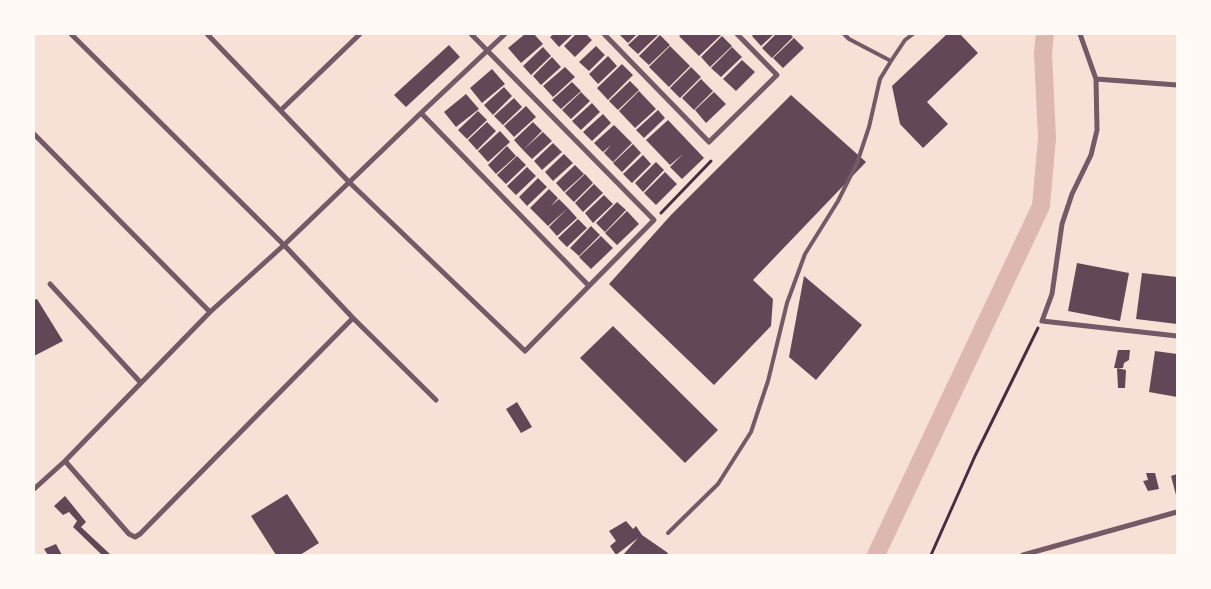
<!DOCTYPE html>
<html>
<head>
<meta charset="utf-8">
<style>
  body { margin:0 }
  #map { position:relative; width:1211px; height:589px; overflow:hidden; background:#f7e1d7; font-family:"PT Sans Narrow",sans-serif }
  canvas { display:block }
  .frame { position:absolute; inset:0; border:35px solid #fffaf5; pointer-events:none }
</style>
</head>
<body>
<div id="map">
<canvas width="1211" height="589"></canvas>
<div class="frame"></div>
</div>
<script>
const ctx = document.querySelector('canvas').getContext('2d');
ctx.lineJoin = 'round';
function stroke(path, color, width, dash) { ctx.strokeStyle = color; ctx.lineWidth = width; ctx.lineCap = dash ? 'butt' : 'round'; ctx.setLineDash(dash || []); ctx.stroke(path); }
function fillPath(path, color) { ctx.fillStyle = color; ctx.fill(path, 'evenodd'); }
const canal = new Path2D(`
  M 876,555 L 1041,206 L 1047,138 L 1043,53 L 1045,34`);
const building = new Path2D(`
  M 525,34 L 534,34 L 543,44 L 521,63 L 508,48 Z
  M 554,34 L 573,34 L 559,47 L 550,37 Z
  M 576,34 L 586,34 L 592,40 L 575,57 L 564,46 Z
  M 619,34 L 637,34 L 628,43 Z
  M 640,34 L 659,34 L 638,54 L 628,45 Z
  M 682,34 L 719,34 L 721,35 L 699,56 L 679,36 Z
  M 754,34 L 774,34 L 761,46 L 752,36 Z
  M 776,34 L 790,34 L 793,37 L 772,58 L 762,48 Z
  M 947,34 L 960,34 L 978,53 L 927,102 L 948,124 L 923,148 L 900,124 L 892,86 Z
  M 660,35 L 670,45 L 649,65 L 639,56 Z
  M 722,36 L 732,46 L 710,67 L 701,57 Z
  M 794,38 L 804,48 L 783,68 L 773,58 Z
  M 449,45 L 460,57 L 406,107 L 394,95 Z
  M 596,46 L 605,55 L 589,71 L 579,62 Z
  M 670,46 L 690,66 L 669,87 L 649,67 Z
  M 543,47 L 551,56 L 531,75 L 523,66 Z
  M 732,47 L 742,57 L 721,77 L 711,68 Z
  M 608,56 L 617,66 L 598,84 L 589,74 Z
  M 552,57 L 561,67 L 541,85 L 533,76 Z
  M 742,60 L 755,72 L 736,91 L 723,79 Z
  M 622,64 L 633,75 L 608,100 L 597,88 Z
  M 565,67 L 575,77 L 553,97 L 543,86 Z
  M 691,67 L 701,77 L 680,98 L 670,88 Z
  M 492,69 L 505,84 L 482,103 L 470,88 Z
  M 701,79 L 713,91 L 694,110 L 682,98 Z
  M 630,81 L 639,90 L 618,110 L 609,101 Z
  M 572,82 L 581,91 L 561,109 L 552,100 Z
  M 504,87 L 512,96 L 493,115 L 484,105 Z
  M 639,91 L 656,109 L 635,128 L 619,111 Z
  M 581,92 L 590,101 L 571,119 L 562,110 Z
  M 714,92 L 726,104 L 706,123 L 695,110 Z
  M 466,94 L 479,109 L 456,127 L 444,112 Z
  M 791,95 L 866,162 L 753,280 L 773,299 L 771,326 L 714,385 L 609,284 L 671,215 Z
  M 514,98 L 522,107 L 503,125 L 494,116 Z
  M 592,103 L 600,112 L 581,130 L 572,121 Z
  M 526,106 L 536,117 L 514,137 L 504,126 Z
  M 658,110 L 665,118 L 644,138 L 636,130 Z
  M 478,111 L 487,120 L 467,139 L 458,130 Z
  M 603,114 L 611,123 L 592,141 L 583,132 Z
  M 668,120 L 704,158 L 682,179 L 670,167 L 683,154 L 670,165 L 646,140 Z
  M 487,122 L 496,131 L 477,150 L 468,140 Z
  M 533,122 L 542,131 L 523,150 L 514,140 Z
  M 614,125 L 632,143 L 613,162 L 604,153 L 611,145 L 603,152 L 594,143 Z
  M 500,131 L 510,142 L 488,162 L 478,151 Z
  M 543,132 L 552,141 L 532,159 L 523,150 Z
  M 553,143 L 562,152 L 542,170 L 534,161 Z
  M 633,144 L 641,153 L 622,172 L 613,163 Z
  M 507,146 L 516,156 L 496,174 L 488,165 Z
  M 564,154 L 573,163 L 553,181 L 545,172 Z
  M 643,155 L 651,164 L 632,183 L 623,174 Z
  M 517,156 L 526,165 L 506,184 L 497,175 Z
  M 656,162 L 664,170 L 643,192 L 635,183 Z
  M 575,165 L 584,174 L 564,192 L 556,183 Z
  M 527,167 L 536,176 L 516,195 L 507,186 Z
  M 665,172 L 677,184 L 656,205 L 644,193 Z
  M 585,174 L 593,183 L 574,202 L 565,193 Z
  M 538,178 L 547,187 L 527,206 L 519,197 Z
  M 594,184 L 603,193 L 583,212 L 575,203 Z
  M 549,189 L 558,198 L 551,206 L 559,199 L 568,208 L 548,226 L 530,208 Z
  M 604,195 L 613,204 L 593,223 L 585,213 Z
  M 617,202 L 626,210 L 605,232 L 596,223 Z
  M 568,208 L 577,218 L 557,236 L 549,227 Z
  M 627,211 L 639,224 L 617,245 L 605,233 Z
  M 578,219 L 587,228 L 567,247 L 558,238 Z
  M 591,226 L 600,235 L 579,256 L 570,248 Z
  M 601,236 L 613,248 L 591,269 L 579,257 Z
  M 1077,263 L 1129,273 L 1120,321 L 1068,311 Z
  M 1142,273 L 1177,277 L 1177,324 L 1136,319 Z
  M 804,276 L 862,325 L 816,380 L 789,357 Z
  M 37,299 L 63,341 L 34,356 L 34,300 Z
  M 613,326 L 718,430 L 685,463 L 580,358 Z
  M 1118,350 L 1130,350 L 1129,360 L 1124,363 L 1123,368 L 1114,368 Z
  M 1155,351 L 1177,354 L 1177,397 L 1149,392 Z
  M 1117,368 L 1126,370 L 1125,388 L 1118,388 Z
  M 517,402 L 532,427 L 521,433 L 506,409 Z
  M 1146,473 L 1155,473 L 1159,489 L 1148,491 L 1143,481 L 1148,480 Z
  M 1177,474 L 1177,495 L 1176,495 L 1171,476 Z
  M 287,494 L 319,543 L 300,555 L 276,555 L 251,516 Z
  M 65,496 L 86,522 L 81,527 L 111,555 L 102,555 L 73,527 L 77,521 L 69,512 L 63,515 L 54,506 Z
  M 626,521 L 633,529 L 636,526 L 642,535 L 668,553 L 666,555 L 623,555 L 638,538 L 616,555 L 610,546 L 616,541 L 609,531 Z
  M 56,544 L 62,555 L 48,555 L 44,549 Z`);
const path = new Path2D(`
  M 661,213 L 711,161
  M 931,555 L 975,456 L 1038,328`);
const service = new Path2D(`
  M 844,34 L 849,39 L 891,61 L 905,40 L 913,34
  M 668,533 L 718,484 L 751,432 L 768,381 L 787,303 L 805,254 L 838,201 L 857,163 L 869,127 L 880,79 L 891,61`);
const minor = new Path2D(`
  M 71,34 L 284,245 L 353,318 L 436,400
  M 207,34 L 349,182 L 525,351 L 654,220 L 471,34
  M 604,34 L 709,142 L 777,75 L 737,34
  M 1080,34 L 1096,79 L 1097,130 L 1091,155 L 1072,194 L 1062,224 L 1052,294 L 1042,321 L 1177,336
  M 1096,79 L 1177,85
  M 281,110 L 360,34
  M 421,113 L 589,286
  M 34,134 L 210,312
  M 50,284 L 141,383
  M 65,461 L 129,534 L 135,537 L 140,534 L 353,318
  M 34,489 L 65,461 L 210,312 L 284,245 L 421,113 L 505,34
  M 1023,555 L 1177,512`);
stroke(canal, '#dcb8b0', 18);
fillPath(building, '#644757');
stroke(path, '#4a2c40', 3);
stroke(service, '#755966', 4);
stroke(minor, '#755966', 5);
</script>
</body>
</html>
